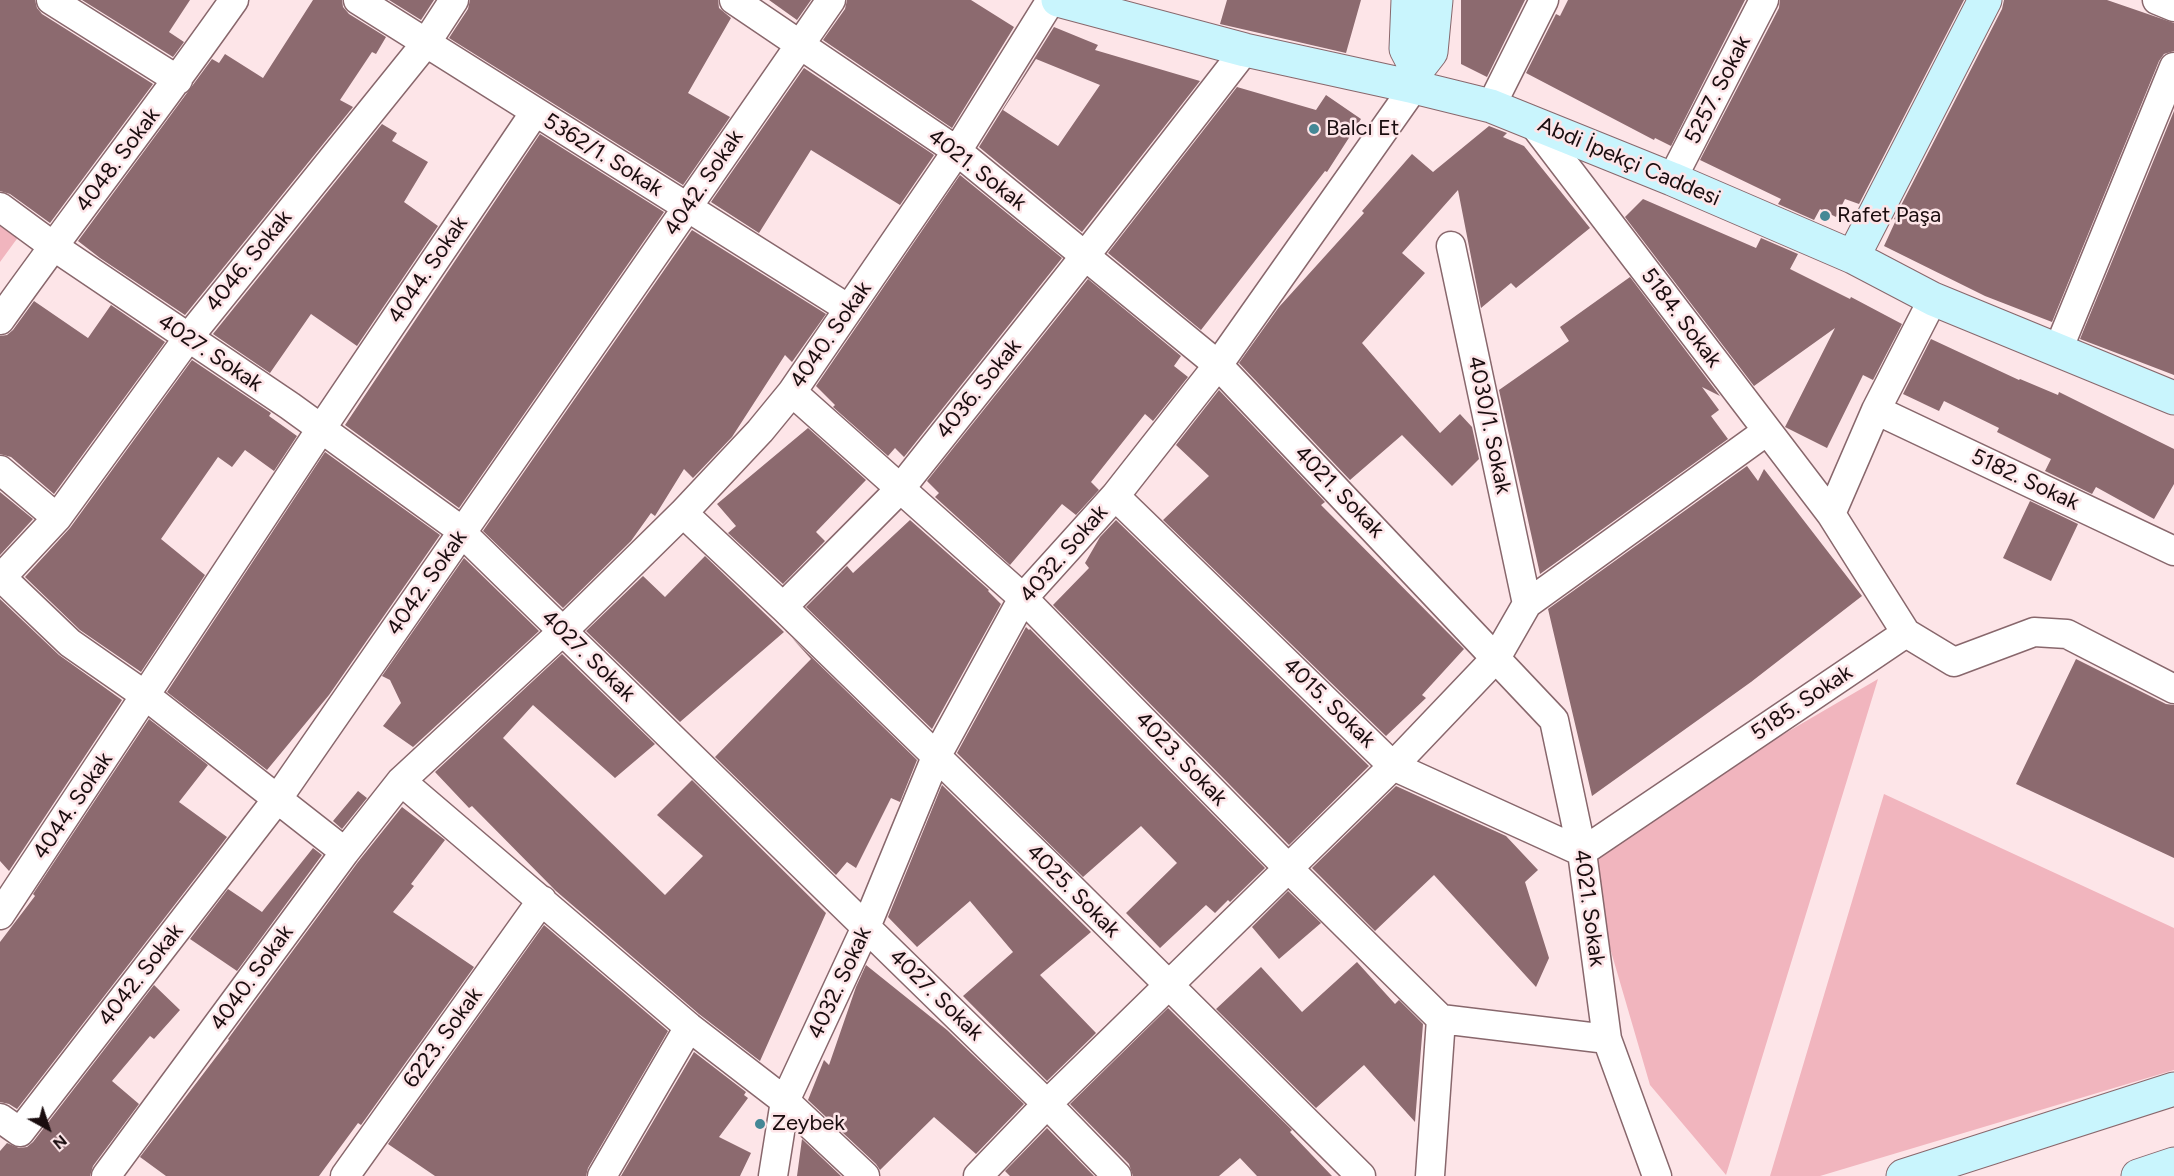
<!DOCTYPE html>
<html>
<head>
<meta charset="utf-8">
<style>
  body { margin:0 }
  #map { position:relative; width:2174px; height:1176px; overflow:hidden; background:#fde5e8; font-family:Figtree,sans-serif }
  canvas { display:block }
  .north { position:absolute; left:18px; top:1098px; width:60px; height:60px; -webkit-text-stroke:4px #fde5e8; paint-order:stroke; rotate:140deg; font-size:16px; font-weight:700; line-height:24px; text-align:center; color:#1a0d0f }
  .north::after { content:''; display:block; margin:auto; width:21px; height:27px; background:#1a0d0f; clip-path:polygon(50% 0,100% 100%,50% 72%,0 100%) }
</style>
</head>
<body>
<div id="map">
<canvas width="2174" height="1176"></canvas>
<div class="north">N</div>
</div>
<script>
const ctx = document.querySelector('canvas').getContext('2d');
ctx.lineJoin = 'round';
function fillPath(path, color) { ctx.fillStyle = color; ctx.fill(path, 'evenodd'); }
function stroke(path, color, width, dash) { ctx.strokeStyle = color; ctx.lineWidth = width; ctx.lineCap = dash ? 'butt' : 'round'; ctx.setLineDash(dash || []); ctx.stroke(path); }
function label(font, color, halo, rows, align = 'center') {
  ctx.font = font + ' Figtree,sans-serif'; ctx.lineWidth = 5; ctx.setLineDash([]); ctx.textBaseline = 'middle'; ctx.strokeStyle = halo; ctx.fillStyle = color; for (const [text, x, y, turn = 0] of rows) {
    ctx.save(); ctx.translate(x, y); ctx.rotate((+turn || 0) * Math.PI / 180); ctx.textAlign = isNaN(turn) ? turn : align; if (halo) ctx.strokeText(text, 0, 0); ctx.fillText(text, 0, 0); ctx.restore();
  }
}
const green = new Path2D(`
  M 0,222 L 19,236 L 0,262 Z
  M 1878,679 L 1726,1175 L 1650,1085 L 1582,852 Z
  M 1884,794 L 2174,928 L 2174,1070 L 1820,1176 L 1770,1176 Z`);
const building = new Path2D(`
  M 0,0 L 35,0 L 37,8 L 42,14 L 153,84 L 50,223 L 10,194 L 0,191 Z
  M 82,0 L 190,0 L 169,32 L 184,42 L 173,57 Z
  M 313,0 L 342,0 L 343,7 L 349,14 L 386,37 L 376,54 L 372,52 L 340,100 L 353,107 L 185,315 L 100,258 L 78,241 L 212,59 L 219,63 L 225,54 L 263,78 Z
  M 389,0 L 434,0 L 421,20 Z
  M 470,0 L 718,0 L 719,8 L 731,18 L 688,93 L 730,117 L 683,185 L 449,38 L 468,9 Z
  M 769,0 L 811,0 L 797,20 Z
  M 847,0 L 971,0 L 1014,27 L 952,128 L 823,40 L 845,9 Z
  M 1227,0 L 1361,0 L 1346,53 L 1220,24 Z
  M 1461,0 L 1525,0 L 1487,77 L 1461,64 Z
  M 1568,0 L 1745,0 L 1671,146 L 1655,138 L 1654,140 L 1526,73 L 1556,14 L 1560,16 Z
  M 1780,0 L 1964,0 L 1859,204 L 1845,199 L 1836,217 L 1820,209 L 1814,220 L 1778,204 L 1781,199 L 1700,160 L 1779,8 Z
  M 2004,0 L 2107,0 L 2174,23 L 2174,51 L 2164,54 L 2159,61 L 2052,322 L 1985,296 L 1884,246 L 1896,220 L 1894,219 L 2002,9 Z
  M 1054,27 L 1098,45 L 1095,50 L 1200,81 L 1082,232 L 979,147 ZM 1036,59 L 1100,85 L 1058,146 L 1003,110 Z
  M 804,68 L 934,155 L 900,205 L 811,150 L 759,233 L 711,202 Z
  M 1237,87 L 1316,110 L 1326,95 L 1361,119 L 1327,172 L 1325,171 L 1201,330 L 1108,253 Z
  M 2174,111 L 2174,375 L 2080,339 Z
  M 382,124 L 397,133 L 392,141 L 428,162 L 404,202 L 438,226 L 357,346 L 311,314 L 270,373 L 213,334 Z
  M 1489,126 L 1507,133 L 1503,137 L 1524,146 L 1590,228 L 1516,288 L 1511,283 L 1481,308 L 1458,190 L 1402,253 L 1425,273 L 1362,343 L 1440,433 L 1460,414 L 1472,427 L 1479,459 L 1452,486 L 1402,435 L 1350,480 L 1239,363 L 1279,307 L 1364,213 L 1362,211 L 1412,154 L 1433,172 Z
  M 540,134 L 664,212 L 459,508 L 345,425 Z
  M 960,175 L 1062,258 L 904,457 L 895,448 L 888,456 L 833,407 L 835,405 L 816,386 Z
  M 1643,199 L 1756,248 L 1761,238 L 1798,254 L 1790,269 L 1850,299 L 1851,297 L 1902,324 L 1873,380 L 1863,375 L 1827,448 L 1785,427 L 1835,328 L 1754,386 L 1625,217 Z
  M 692,230 L 826,314 L 792,362 L 785,355 L 732,437 L 693,478 L 684,469 L 655,516 L 651,513 L 631,541 L 563,608 L 483,531 Z
  M 1630,277 L 1720,396 L 1702,387 L 1719,410 L 1711,416 L 1728,439 L 1540,574 L 1499,390 L 1569,341 L 1560,327 Z
  M 1088,279 L 1181,356 L 1174,366 L 1188,377 L 1153,421 L 1145,414 L 1091,482 L 1099,490 L 1076,515 L 1062,504 L 1010,565 L 935,497 L 939,493 L 927,481 Z
  M 34,301 L 88,338 L 111,305 L 165,342 L 54,494 L 11,457 L 0,454 L 0,336 L 7,335 L 13,330 Z
  M 1931,339 L 2019,380 L 2020,379 L 2058,395 L 2059,392 L 2174,449 L 2174,484 L 2154,519 L 2096,487 L 2092,494 L 2045,471 L 2051,459 L 1997,432 L 1999,428 L 1944,401 L 1939,411 L 1903,394 Z
  M 192,360 L 271,413 L 269,416 L 297,436 L 274,471 L 245,450 L 232,467 L 218,457 L 161,539 L 205,575 L 141,672 L 80,630 L 25,577 L 70,528 Z
  M 1219,390 L 1325,502 L 1321,505 L 1464,649 L 1422,695 L 1426,698 L 1386,736 L 1163,520 L 1209,476 L 1176,445 Z
  M 808,428 L 866,480 L 816,532 L 825,541 L 783,584 L 728,533 L 736,526 L 717,504 Z
  M 325,452 L 440,535 L 329,695 L 267,770 L 167,692 Z
  M 1747,466 L 1758,481 L 1764,469 L 1862,596 L 1751,682 L 1592,796 L 1548,609 Z
  M 0,492 L 33,519 L 0,555 Z
  M 2030,501 L 2078,524 L 2051,581 L 2003,558 Z
  M 910,520 L 989,590 L 988,591 L 1001,604 L 932,729 L 806,607 L 847,566 L 853,573 Z
  M 1116,520 L 1369,766 L 1289,845 L 1053,605 L 1089,568 L 1085,563 L 1100,537 Z
  M 705,556 L 784,632 L 680,722 L 586,631 L 643,576 L 665,597 Z
  M 464,558 L 539,631 L 413,747 L 383,726 L 401,703 L 390,680 L 382,676 Z
  M 0,599 L 59,655 L 122,700 L 9,871 L 0,861 Z
  M 1026,627 L 1029,630 L 1030,629 L 1265,868 L 1230,902 L 1228,900 L 1215,913 L 1206,905 L 1160,948 L 1126,913 L 1177,863 L 1141,826 L 1083,877 L 957,753 Z
  M 792,638 L 917,760 L 900,802 L 891,798 L 856,868 L 847,862 L 836,875 L 715,757 L 811,659 Z
  M 562,654 L 655,744 L 615,778 L 533,705 L 503,738 L 665,895 L 703,856 L 657,815 L 692,780 L 826,913 L 760,1061 L 699,1014 L 556,891 L 472,806 L 469,808 L 435,772 Z
  M 2076,659 L 2166,704 L 2174,705 L 2174,858 L 2016,784 Z
  M 149,719 L 208,765 L 179,802 L 227,837 L 17,1109 L 9,1104 L 0,1102 L 0,942 L 35,896 L 33,894 Z
  M 942,785 L 1091,932 L 1040,975 L 1096,1033 L 1047,1081 L 963,996 L 1013,952 L 970,901 L 917,947 L 888,917 Z
  M 1396,786 L 1506,836 L 1538,870 L 1525,882 L 1549,958 L 1536,987 L 1434,875 L 1375,931 L 1312,868 Z
  M 358,791 L 367,798 L 342,829 L 333,821 Z
  M 402,807 L 445,840 L 411,884 L 414,886 L 393,912 L 474,967 L 361,1125 L 358,1123 L 319,1176 L 166,1176 L 140,1157 L 229,1040 L 228,1039 L 358,862 Z
  M 313,848 L 322,855 L 237,971 L 190,939 L 228,889 L 262,912 Z
  M 1288,891 L 1321,923 L 1279,959 L 1252,927 Z
  M 544,925 L 668,1031 L 588,1168 L 586,1176 L 435,1176 L 388,1144 Z
  M 1357,962 L 1395,1004 L 1399,1000 L 1423,1024 L 1415,1122 L 1364,1065 L 1316,1108 L 1216,1009 L 1261,967 L 1302,1012 Z
  M 866,965 L 947,1030 L 1024,1104 L 976,1154 L 934,1117 L 880,1170 L 876,1164 L 808,1100 L 824,1060 L 829,1065 L 856,987 Z
  M 154,985 L 180,1010 L 154,1039 L 150,1036 L 112,1081 L 139,1104 L 93,1166 L 90,1176 L 0,1176 L 0,1151 L 7,1143 L 19,1148 L 27,1147 L 33,1142 Z
  M 1168,1008 L 1292,1130 L 1290,1132 L 1332,1176 L 1257,1176 L 1240,1158 L 1219,1176 L 1133,1176 L 1129,1164 L 1070,1104 Z
  M 694,1052 L 746,1092 L 744,1095 L 748,1098 L 719,1137 L 751,1153 L 740,1176 L 621,1176 Z
  M 1047,1128 L 1094,1176 L 1010,1176 L 1005,1171 Z
  M 802,1139 L 841,1176 L 797,1176 Z`);
const street = new Path2D(`
  M 51,0 L 178,80
  M 358,0 L 849,309
  M 734,0 L 957,151 L 1218,365 L 1554,720 L 1582,852 L 1607,1039 L 1657,1176
  M 2157,0 L 2174,7
  M 1491,106 L 1544,0
  M 1672,179 L 1764,0
  M 0,207 L 53,246 L 290,406 L 454,525 L 1047,1104 L 1117,1176
  M 1451,246 L 1527,604
  M 0,320 C 77,212 158,108 234,0
  M 2058,350 L 2174,67
  M 792,392 L 1023,598 L 1288,868 L 1441,1019 L 1607,1039
  M 1876,410 L 2174,551
  M 0,470 L 57,518
  M 1115,496 L 1393,766 L 1582,852 L 1906,633 L 1831,514 L 1532,122
  M 683,513 L 783,607 L 900,489 L 1085,256 L 1245,50
  M 1831,514 L 1876,410 L 1933,299
  M 1,577 L 70,643 L 146,696 L 345,852
  M 0,579 L 57,518 L 188,338 L 426,43 L 454,0
  M 783,607 L 1049,866 L 1361,1176
  M 1906,633 L 1954,662 L 2034,632 L 2067,634 L 2174,689
  M 401,781 L 689,1027 L 785,1101 L 865,1176
  M 0,915 L 321,429 L 535,112
  M 0,1118 L 20,1132 L 278,798 L 831,0
  M 106,1176 L 345,852 L 401,781 L 563,631 L 683,513 L 760,431 L 792,392 L 957,151 L 1051,0
  M 345,1176 L 542,900
  M 602,1176 L 689,1027
  M 773,1176 L 785,1101 L 866,927 L 936,757 L 1023,598 L 1115,496 L 1218,365 L 1414,87
  M 978,1176 L 1047,1104 L 1393,766 L 1496,658 L 1527,604 L 1767,431
  M 1430,1176 L 1441,1019`);
const secondary = new Path2D(`
  M 1058,0 L 1245,50 L 1414,87 L 1491,106 L 1672,179 L 1853,257 L 1933,299 L 2174,398
  M 1408,0 L 1406,49 L 1417,70
  M 1414,87 L 1417,70 L 1431,52 L 1436,0
  M 1853,257 L 1985,0
  M 1903,1176 L 2174,1089
  M 2138,1176 L 2174,1164`);
const markers = [
  [1314,129,6,"#448896"],
  [1825,216,6,"#448896"],
  [760,1124,6,"#448896"]
];
const streetNames = [
  ["5257. Sokak",1718,90,-63],
  ["5362/1. Sokak",603,155,32],
  ["4048. Sokak",118,160,-53],
  ["Abdi İpekçi Caddesi",1629,162,23],
  ["4021. Sokak",977,170,38],
  ["4042. Sokak",704,183,-56],
  ["4046. Sokak",249,261,-51],
  ["4044. Sokak",428,270,-56],
  ["5184. Sokak",1681,318,53],
  ["4040. Sokak",831,335,-55],
  ["4027. Sokak",210,353,34],
  ["4036. Sokak",979,389,-51],
  ["4030/1. Sokak",1489,425,78],
  ["5182. Sokak",2025,480,25],
  ["4021. Sokak",1339,492,46],
  ["4032. Sokak",1064,554,-49],
  ["4042. Sokak",427,583,-55],
  ["4027. Sokak",588,656,44],
  ["4015. Sokak",1329,703,44],
  ["5185. Sokak",1802,703,-34],
  ["4023. Sokak",1181,759,46],
  ["4044. Sokak",73,806,-56],
  ["4025. Sokak",1073,891,45],
  ["4021. Sokak",1589,908,82],
  ["4042. Sokak",141,975,-52],
  ["4040. Sokak",252,978,-54],
  ["4032. Sokak",840,983,-65],
  ["4027. Sokak",936,995,44],
  ["6223. Sokak",443,1038,-54]
];
const poiNames = [
  ["Balcı Et",1326,129],
  ["Rafet Paşa",1837,216],
  ["Zeybek",772,1124]
];
fillPath(green, '#f1b5be');
fillPath(building, '#8c6a6f');
stroke(street, '#88676c', 31);
stroke(secondary, '#88676c', 35);
stroke(street, '#fff', 28);
stroke(secondary, '#c9f5fd', 33);
for (const [x, y, r, color] of markers) { const dot = new Path2D(); dot.arc(x, y, r, 0, 2 * Math.PI); ctx.fillStyle = color; ctx.fill(dot); stroke(dot, '#fde5e8', 2); }
label('22px', '#1a0d0f', '#fde5e8', streetNames);
label('22px', '#1a0d0f', '#fde5e8', poiNames, 'left');
</script>
</body>
</html>
